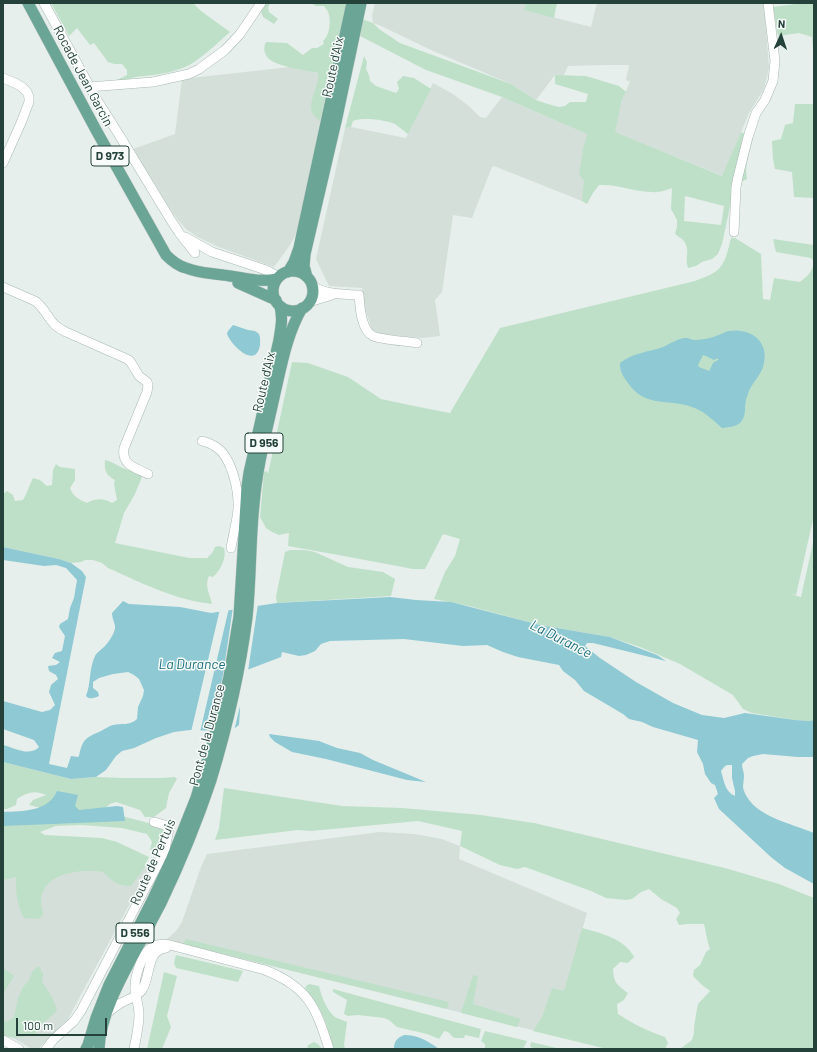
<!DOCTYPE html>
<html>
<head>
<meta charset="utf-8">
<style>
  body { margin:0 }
  #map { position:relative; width:817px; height:1052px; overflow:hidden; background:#e6efeb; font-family:Barlow,sans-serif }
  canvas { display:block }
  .frame { position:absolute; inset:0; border:4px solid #24423a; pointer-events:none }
  .north { position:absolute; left:761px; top:16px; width:40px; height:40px; -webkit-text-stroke:3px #f7fbf9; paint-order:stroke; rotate:3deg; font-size:11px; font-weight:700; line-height:16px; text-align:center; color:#24423a }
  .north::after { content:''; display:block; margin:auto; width:14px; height:18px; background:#24423a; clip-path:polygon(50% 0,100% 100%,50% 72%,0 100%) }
  .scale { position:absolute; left:16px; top:1018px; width:91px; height:18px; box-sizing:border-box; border:2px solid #24423a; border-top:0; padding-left:5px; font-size:12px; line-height:14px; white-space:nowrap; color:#24423a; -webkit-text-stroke:3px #f7fbf9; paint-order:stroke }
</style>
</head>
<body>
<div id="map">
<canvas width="817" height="1052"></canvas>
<div class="frame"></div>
<div class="north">N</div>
<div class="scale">100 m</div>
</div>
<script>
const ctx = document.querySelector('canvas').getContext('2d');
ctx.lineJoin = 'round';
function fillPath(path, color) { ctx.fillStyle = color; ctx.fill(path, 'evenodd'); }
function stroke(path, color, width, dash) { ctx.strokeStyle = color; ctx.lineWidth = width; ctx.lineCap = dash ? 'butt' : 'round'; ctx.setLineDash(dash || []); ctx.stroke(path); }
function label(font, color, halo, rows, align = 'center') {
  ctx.font = font + ' Barlow,sans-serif'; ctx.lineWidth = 3; ctx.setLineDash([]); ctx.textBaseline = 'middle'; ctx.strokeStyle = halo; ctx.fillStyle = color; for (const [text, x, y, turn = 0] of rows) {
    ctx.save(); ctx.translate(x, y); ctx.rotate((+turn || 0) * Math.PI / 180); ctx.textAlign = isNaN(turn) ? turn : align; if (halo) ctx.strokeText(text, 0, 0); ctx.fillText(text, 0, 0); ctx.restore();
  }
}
const built = new Path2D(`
  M 375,3 L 526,3 L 525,10 L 591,27 L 597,3 L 717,3 L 722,4 L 759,3 L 764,4 L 769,68 L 764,89 L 749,113 L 723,176 L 614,132 L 622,99 L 630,82 L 626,80 L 629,65 L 606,65 L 568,66 L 564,75 L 555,75 L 536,100 L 511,84 L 431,50 L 379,25 L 373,23 L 372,16 Z
  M 290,67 L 330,76 L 297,232 L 290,245 L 274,267 L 216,246 L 196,236 L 186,229 L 178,220 L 169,207 L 133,149 L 175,134 L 182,79 Z
  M 433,83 L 453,94 L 470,107 L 480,117 L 486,118 L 502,97 L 604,141 L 582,201 L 494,166 L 492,167 L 472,218 L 453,215 L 442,292 L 435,300 L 440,336 L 423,338 L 380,334 L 372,330 L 364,305 L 362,288 L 329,286 L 316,259 L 345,128 L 351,127 L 406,138 Z
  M 380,832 L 415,834 L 442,839 L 452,843 L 460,846 L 459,859 L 587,913 L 552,1035 L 166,940 L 176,931 L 182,922 L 201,867 L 207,854 Z
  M 3,852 L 10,855 L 150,866 L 68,1019 L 38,1049 L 32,1049 L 3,1032 Z`);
const green = new Path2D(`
  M 51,3 L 193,3 L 201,11 L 230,32 C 216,44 198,63 180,69 C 172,72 162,74 153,75 C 141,77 135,75 123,82 L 117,80 L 127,75 L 127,70 L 122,64 L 114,64 L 108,62 L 94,43 L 90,45 L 77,28 L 69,36 Z
  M 266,3 L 270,3 L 268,8 L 269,12 L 278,19 L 274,24 L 263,17 L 261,11 Z
  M 311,3 L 347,3 C 338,43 328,82 320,121 C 300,107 320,91 318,73 C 307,71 276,66 269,59 C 264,55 263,47 266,42 L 287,43 L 303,55 L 312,48 L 317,48 L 324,44 L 323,41 C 329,36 331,23 329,15 C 329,12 326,9 324,6 L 316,6 Z
  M 526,3 L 557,3 L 554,18 L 524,10 Z
  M 803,3 L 814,3 L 814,62 L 812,37 L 799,33 L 778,36 L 773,7 Z
  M 362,19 L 373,23 L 379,29 L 400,43 L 511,84 L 536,100 L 548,104 L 559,107 L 565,106 L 570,102 L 586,102 L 588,94 L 555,84 L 555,75 L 586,76 L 619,86 L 626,92 L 622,99 L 615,132 L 722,176 L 741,132 L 753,138 C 750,151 744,166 747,179 L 732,186 L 730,207 L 722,244 L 718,254 L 712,259 L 702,262 L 696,266 L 688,268 C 685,260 689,252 686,245 C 684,238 678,238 675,233 L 677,227 L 677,220 L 671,209 L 672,188 C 666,190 659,193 653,192 C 635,192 617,184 599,185 L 593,193 L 587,204 L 582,201 L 584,181 L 579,174 L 583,149 L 587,134 L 502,97 L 426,70 L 360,36 ZM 685,196 L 724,206 L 721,225 L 684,221 Z
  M 364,56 L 367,62 L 366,69 L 369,75 L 370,81 L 376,86 L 396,93 L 399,89 L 397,82 L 403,76 L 414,78 L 431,89 L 408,134 C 404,131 399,127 395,124 C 385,120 363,117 353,121 L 351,127 L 345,128 Z
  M 795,104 L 814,104 L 814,198 L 794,197 L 792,172 L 775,169 L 773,159 L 772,141 L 781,139 L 785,125 L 793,123 Z
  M 731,238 L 735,238 L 761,254 L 763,299 L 770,300 L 774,278 L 800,282 C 809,275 812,272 814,261 L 811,258 L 776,252 L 773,239 L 814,245 L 814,515 L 796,595 L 790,594 L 801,597 L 814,538 L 814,720 L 810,721 L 795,720 L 752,713 L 743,709 L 733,695 L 680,664 L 640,647 L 610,637 L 580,632 L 540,625 L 469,606 L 434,599 L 445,572 L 455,556 L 460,539 L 443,534 L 425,569 L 413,569 L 344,556 L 288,546 L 289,533 L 279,535 L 272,532 L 266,528 L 260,517 L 264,472 L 267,471 L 268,474 L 292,362 L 308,363 L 348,377 L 381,399 L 419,407 L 450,413 L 500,328 L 695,281 C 701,278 709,276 715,272 C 726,265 728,249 731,238 Z
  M 105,460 C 110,461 113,463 117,465 C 126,470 135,471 142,477 L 135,494 L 124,513 L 115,543 L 189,558 L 207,558 L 212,553 L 215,547 L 219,546 L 224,548 C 227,558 220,571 213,577 L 209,576 C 204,586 210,594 212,604 C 175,600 142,583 108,568 L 102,563 L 93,560 L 85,560 L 81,562 L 71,563 L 59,559 L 3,547 L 3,494 L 7,491 L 13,495 L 15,501 L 23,500 C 27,493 29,486 33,478 L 40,480 L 47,486 L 52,485 L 53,470 L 56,464 L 60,467 L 75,469 L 75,480 L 70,488 C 73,497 80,500 87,503 C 95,498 104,498 112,503 L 117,500 L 114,484 L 115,480 C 106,475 104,471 105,460 Z
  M 290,550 L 305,550 L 315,552 L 348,567 L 383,572 L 395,579 L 391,596 L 277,603 L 276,597 L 285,552 Z
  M 3,762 L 71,779 L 96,777 L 124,778 L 163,778 L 175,777 L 177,779 L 169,793 L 166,808 L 154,817 L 145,817 L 140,810 L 116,802 L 110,804 L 108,806 L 103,809 L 90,812 L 45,809 L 29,805 L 33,800 L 46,795 C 35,790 27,792 17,799 L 16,805 L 7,809 L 3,809 Z
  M 224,788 L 342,806 L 402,808 L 481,815 L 534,823 L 725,868 L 779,884 L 814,898 L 814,1049 L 680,1049 L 692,1040 L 694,1033 L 694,1028 L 696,1014 L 698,1004 L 710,991 L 702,985 L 693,976 L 694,970 L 700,965 L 706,952 L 710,949 L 708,943 L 704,924 L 688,924 L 679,925 L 676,919 L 680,913 L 677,908 L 661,899 L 649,889 L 641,892 L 632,899 L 626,900 L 606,898 L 591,891 L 525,867 L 517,869 L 500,865 L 460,846 L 462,831 L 418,821 L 311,831 L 298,830 L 215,840 L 219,828 Z
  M 114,814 L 164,827 L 164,832 L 160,846 L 150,850 L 152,842 L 147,834 L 122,828 L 82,825 L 56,826 L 40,832 L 45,835 L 102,838 L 117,842 L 149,857 L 143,870 L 131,886 C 117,886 112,881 103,872 C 81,869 42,872 41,902 C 41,906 43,911 43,915 L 38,919 L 24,918 C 16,905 16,891 16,877 L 3,880 L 3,818 Z
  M 582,928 C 601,933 625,939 634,957 L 628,963 L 620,962 L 613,969 C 614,983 616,984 628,993 L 624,1000 L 617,1004 L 618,1014 C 633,1024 648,1031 665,1037 L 668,1043 L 665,1049 L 607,1049 L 533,1031 L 542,1017 L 552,988 L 564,991 Z
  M 186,939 L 449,1002 L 447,1009 L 183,944 Z
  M 176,955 L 243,971 L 238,982 L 176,968 L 174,963 Z
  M 39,966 L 43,974 L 42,982 C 49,991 54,1000 57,1011 L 40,1026 L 36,1034 C 25,1036 13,1040 3,1035 L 3,1021 L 7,1022 L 14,1017 L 18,998 L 23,987 L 29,980 L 33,970 Z
  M 3,968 L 14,976 L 3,994 Z
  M 164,972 L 177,976 L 167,1016 L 171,1027 L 162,1049 L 147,1049 Z
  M 473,975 L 478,976 L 473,1004 L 521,1019 L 517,1027 L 461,1013 Z
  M 309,984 L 319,986 C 321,995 327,1011 335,1017 C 338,1019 343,1020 347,1022 L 344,1045 L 345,1049 L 333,1049 C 329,1036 327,1021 319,1009 C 315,1001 309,995 305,987 Z
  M 333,989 L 481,1029 L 479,1038 L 465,1035 L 464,1038 L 454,1038 L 448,1032 L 444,1031 L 439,1039 L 427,1034 L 397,1027 L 389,1020 L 384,1018 L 358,1015 L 348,1016 L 344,1014 L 347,1000 L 333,992 Z
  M 485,1031 L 527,1041 L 523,1049 L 485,1049 L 485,1044 L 481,1041 Z
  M 314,1042 L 318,1044 L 322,1049 L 307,1049 L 308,1045 Z
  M 531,1042 L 561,1049 L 537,1049 L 530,1047 Z`);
const water = new Path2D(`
  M 233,325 L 248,330 L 255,331 L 258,333 C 261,337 260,340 260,345 C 256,370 231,345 227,334 L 228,331 Z
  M 728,331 C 732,331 736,330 740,331 C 759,333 769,348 763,367 C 760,376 753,382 749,391 C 748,393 747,397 746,400 C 744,408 747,416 740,423 C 735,427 729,427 722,428 C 712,419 703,410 689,406 C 664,399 645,407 628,383 C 623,376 620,372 620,363 C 632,353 649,352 663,347 C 670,344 678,338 686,338 C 689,338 692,340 695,340 C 707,340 717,336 728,331 ZM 703,355 L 708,357 L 714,360 L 718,358 L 718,360 L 713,363 L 709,371 L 699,367 L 698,365 Z
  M 3,547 L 59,559 L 71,563 L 82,571 L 86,577 L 49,764 L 67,768 L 71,756 L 78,757 L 79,756 C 83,738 86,738 101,731 C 105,729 109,726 113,725 C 121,723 130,726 137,719 L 138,707 L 143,696 L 144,690 L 139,679 L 134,675 L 128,672 L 113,674 L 99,678 L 93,682 L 93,688 L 98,692 L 99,696 C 95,698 89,700 86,696 C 91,684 89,668 95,656 C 97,652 101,650 104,647 C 108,643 116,632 115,626 C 114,621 112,618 112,613 L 123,601 L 129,604 L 180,607 L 211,613 L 277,603 L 390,597 L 416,600 L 451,602 L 540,625 L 580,632 L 610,637 L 657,655 L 666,661 L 593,643 L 587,643 L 585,646 L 600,658 L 636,682 L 673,703 L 702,715 L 724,718 L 745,713 L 795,720 L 810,721 L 814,720 L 814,757 L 798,757 L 763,754 L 753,756 L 748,758 L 742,764 C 742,768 744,772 744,776 C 744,781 742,786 744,791 C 754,817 791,823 814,833 L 814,884 L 785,868 L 772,858 L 719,809 L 714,798 L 718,794 L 715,785 L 711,783 L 705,774 L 703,764 L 697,752 L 698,740 L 653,727 L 642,722 L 629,719 L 623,714 L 584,691 L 575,680 L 563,671 L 559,665 L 518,657 L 503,652 L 487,645 L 463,646 L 404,639 L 330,641 L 321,644 L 315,651 L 306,655 L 299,656 L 282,652 L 281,657 L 247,670 L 239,696 L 240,710 L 239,725 L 231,731 L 190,730 L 174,732 L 156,738 L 134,748 L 122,751 L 116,756 L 106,770 L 96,777 L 71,779 L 3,762 L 3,745 C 15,748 29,757 39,747 L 34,740 L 3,729 L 3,701 L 42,712 L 50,710 L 55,705 L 49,692 L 51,685 L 58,679 L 56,675 L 49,671 L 48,666 L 56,665 L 60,662 L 52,658 L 55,653 L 62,651 L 65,636 L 59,627 L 60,624 L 68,619 L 70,608 L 74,598 L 77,580 L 66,568 L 56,565 L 44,566 L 3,560 ZM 727,765 L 732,765 L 732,778 L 735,791 L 735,796 C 725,792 724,781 721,771 L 724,767 Z
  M 269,734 L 298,738 L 319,741 L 337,748 L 360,753 L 373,760 L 426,782 L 407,780 L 326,759 L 292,752 L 275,742 L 270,737 Z
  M 57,791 L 78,795 L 75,806 L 79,810 L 117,806 L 123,807 L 125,821 L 3,826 L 3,812 C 23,811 48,812 57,791 Z
  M 404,1035 C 418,1035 428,1041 439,1049 L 394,1049 C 394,1041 397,1038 404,1035 Z`);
const pier = new Path2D(`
  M 258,604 L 248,671 L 243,685 L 241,696 L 241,702 L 234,731 L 232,733 L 210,732 L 223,675 L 233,607 Z
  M 229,608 L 200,732 L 191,732 L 220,609 Z`);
const minor = new Path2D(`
  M 44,3 L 97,100 L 121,138 L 172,222 L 180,234 L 195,253
  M 3,78 L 15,83 L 22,87 L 27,92 L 29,97 L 29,102 L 21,123 L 3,163
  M 89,87 L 153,82 L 189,74 L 199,69 L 225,50 L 240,34 L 261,3
  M 734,232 L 736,187 L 738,177 L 748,137 L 756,113 L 765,100 L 773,81 L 775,61 L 768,3
  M 185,237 L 212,252 L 266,270 L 279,277
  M 311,285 C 325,295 342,294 359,295 C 360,307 361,330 373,336 C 382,340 406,341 417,343
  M 3,287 L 35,301 C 44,307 47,317 55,325 C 58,328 62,330 66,332 L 127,359 L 130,361 L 139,376 L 147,382 L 148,385 L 147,392 L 124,448 C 121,465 136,468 148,474
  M 309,302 L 332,295
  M 202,441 C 206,442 212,444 216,447 C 232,457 239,491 238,509 C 237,522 233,535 231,548
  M 106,1014 C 111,1010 116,1006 121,1003 C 128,999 137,997 142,990 C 151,976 146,950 166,948
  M 3,1040 L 19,1049
  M 46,1049 L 54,1039 L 74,1021 L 81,1011 L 159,862 L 165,849 L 169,829 L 165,825 L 154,822
  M 134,1049 C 136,1038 139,1026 139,1015 C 139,1006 136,998 135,990 C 134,979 142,950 154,946 C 159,944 165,944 170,945 L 265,970 C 308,987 316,1007 329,1049`);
const major = new Path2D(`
  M 28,3 L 96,130 L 166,255 C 172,261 178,266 186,268 C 198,273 210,273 223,275 C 242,277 257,283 277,279
  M273 291a20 20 0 1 1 40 0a20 20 0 1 1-40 0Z
  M 288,272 L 294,262 L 299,248 L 352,3
  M 307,277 L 304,266 L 305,254 L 337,117 L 361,3
  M 238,283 L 276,300
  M 86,1049 L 88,1045 L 96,1018 L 109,985 L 152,901 L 172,858 L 196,798 L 212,745 L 219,720 L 229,677 L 239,617 L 247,487 L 249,473 L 279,340 C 281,327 283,319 280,306
  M 99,1049 C 100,1012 126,969 143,937 C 149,926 155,914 161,903 C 180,863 197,822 211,780 C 227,727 240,672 247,617 C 251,579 250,541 254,504 C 257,466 267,430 275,393 C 282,363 287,334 302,308`);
const shields = [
  [110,156,38],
  [264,443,38],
  [135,933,38]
];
const shieldNames = [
  ["D 973",110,156],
  ["D 956",264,443],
  ["D 556",135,933]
];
const streetNames = [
  ["Route d'Aix",333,67,-78],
  ["Rocade Jean Garcin",83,76,62],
  ["Route d'Aix",264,382,-77],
  ["Pont de la Durance",207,735,-75],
  ["Route de Pertuis",153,862,-66]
];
const waterNames = [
  ["La Durance",561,639,27],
  ["La Durance",192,664]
];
fillPath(built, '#d4dfda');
fillPath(green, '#bfe0c8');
fillPath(water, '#8ec9d4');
fillPath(pier, '#e6efeb');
stroke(minor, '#a8b8b2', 10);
stroke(major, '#c2cac8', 12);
stroke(minor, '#fff', 9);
stroke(major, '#6aa596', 11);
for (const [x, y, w] of shields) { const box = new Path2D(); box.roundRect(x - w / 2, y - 10, w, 20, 3); ctx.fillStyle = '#f7fbf9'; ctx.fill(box); stroke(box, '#24423a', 1); }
label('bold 12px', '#24423a', null, shieldNames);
label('13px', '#24423a', '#f7fbf9', streetNames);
label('italic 14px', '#1c6f80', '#f7fbf9', waterNames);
</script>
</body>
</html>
